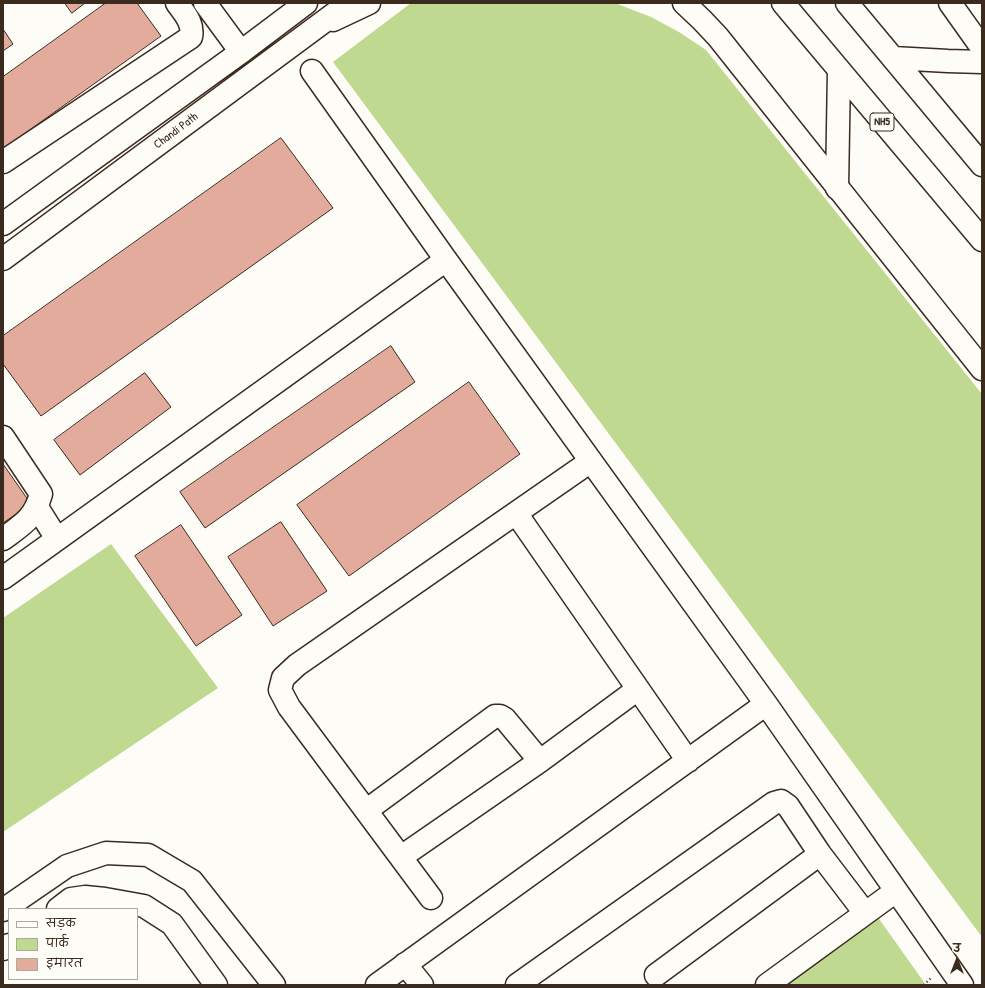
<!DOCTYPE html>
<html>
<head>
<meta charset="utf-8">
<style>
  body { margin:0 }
  #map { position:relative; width:985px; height:988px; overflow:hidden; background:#fdfcf7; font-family:"Patrick Hand","Playpen Sans Deva",sans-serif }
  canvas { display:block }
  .frame { position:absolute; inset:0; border:4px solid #3b2a1e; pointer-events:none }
  .legend { position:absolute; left:8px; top:908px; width:130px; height:72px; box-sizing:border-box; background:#fdfcf7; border:1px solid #afa8a0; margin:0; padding:5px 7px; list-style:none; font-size:12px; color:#3b2a1e }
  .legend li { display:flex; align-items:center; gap:8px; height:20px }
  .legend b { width:20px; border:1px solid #afa8a0 }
  .north { position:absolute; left:937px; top:940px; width:40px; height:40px; -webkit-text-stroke:3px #fdfcf7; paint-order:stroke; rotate:0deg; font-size:11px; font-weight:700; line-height:16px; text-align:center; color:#3b2a1e }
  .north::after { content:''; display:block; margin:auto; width:14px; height:18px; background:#3b2a1e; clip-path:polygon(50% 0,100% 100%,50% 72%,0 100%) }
</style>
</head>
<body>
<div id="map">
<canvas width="985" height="988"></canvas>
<div class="frame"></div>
<ul class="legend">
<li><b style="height:5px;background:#fdfcf7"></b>सड़क</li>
<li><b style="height:11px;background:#c0d990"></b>पार्क</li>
<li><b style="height:11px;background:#e3ab9b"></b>इमारत</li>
</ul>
<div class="north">उ</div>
</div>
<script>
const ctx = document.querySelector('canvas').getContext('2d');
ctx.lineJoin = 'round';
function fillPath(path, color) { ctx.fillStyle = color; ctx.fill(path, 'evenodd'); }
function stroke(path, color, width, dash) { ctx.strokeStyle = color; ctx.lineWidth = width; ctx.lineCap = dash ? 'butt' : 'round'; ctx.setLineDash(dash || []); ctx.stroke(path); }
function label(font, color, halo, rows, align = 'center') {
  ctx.font = font + ' "Patrick Hand",sans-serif'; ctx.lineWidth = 4; ctx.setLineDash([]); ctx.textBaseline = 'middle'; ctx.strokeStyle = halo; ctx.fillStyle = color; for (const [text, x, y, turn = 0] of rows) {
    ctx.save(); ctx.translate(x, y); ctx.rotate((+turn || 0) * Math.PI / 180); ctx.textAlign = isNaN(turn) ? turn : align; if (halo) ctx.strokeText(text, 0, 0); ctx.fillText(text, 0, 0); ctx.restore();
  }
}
const green = new Path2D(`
  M 411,3 L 615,3 L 651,17 L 679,32 L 706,50 L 982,394 L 982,937 L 333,62 Z
  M 111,544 L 218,688 L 3,832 L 3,618 Z
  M 877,916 L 926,985 L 778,985 Z`);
const building = new Path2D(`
  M 65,3 L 85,3 L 72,13 Z
  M 106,3 L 137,3 L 161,36 L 3,149 L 3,77 Z
  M 3,29 L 13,44 L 3,51 Z
  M 281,138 L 333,208 L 41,416 L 3,364 L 3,336 Z
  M 391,346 L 415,382 L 205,528 L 180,492 Z
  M 145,373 L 171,407 L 80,475 L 54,440 Z
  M 469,382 L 520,454 L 349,576 L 297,505 Z
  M 3,464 L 31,504 L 3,523 Z
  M 281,522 L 327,591 L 273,626 L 228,557 Z
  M 181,525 L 242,615 L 196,646 L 135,556 Z`);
const path = new Path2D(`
  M 924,985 L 931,978`);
const minor = new Path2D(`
  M 205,3 L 241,52
  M 684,3 L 702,20 L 718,37 L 982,369
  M 950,3 L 982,48
  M 333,20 L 369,3
  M 312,71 L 446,260 L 766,704 L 962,985
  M 3,162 L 191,37 C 194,23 184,13 177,3
  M 3,437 L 41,494 C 34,519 23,524 3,539
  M 591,461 L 516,513 L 688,761
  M 37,507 L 57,539
  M 3,578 L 446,260
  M 540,761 L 638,689
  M 367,810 L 495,716 L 500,716 L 505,719 L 540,761 L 401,857
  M 431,898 L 289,707 L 280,690 L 283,678 L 297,665 L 516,513
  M 58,909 L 71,899 L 85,897 L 105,899 L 144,906 L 172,924 L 216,985
  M 3,910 L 67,866 L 106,853 L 148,855 L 192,881 L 274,985
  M 3,949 L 9,945
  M 405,964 L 422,985
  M 656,975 L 820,854
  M 377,985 L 766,704
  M 517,985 L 774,803 L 781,801 L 788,806 L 820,854 L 865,913
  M 767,985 L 896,891`);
const major = new Path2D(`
  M 3,224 L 241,52 L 306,3
  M 3,259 L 349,3`);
const highway = new Path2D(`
  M 783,3 L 982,240
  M 847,3 L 982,165
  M 893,58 L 948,61 L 982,62
  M 837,188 L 839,70`);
const shields = [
  [882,122,24]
];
const shieldNames = [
  ["NH5",882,122]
];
const streetNames = [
  ["Chandi Path",176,131,-37]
];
fillPath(green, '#c0d990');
fillPath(building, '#e3ab9b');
stroke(building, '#3b2a1e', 1);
stroke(minor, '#3b2a1e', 25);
stroke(major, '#3b2a1e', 25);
stroke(highway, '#3b2a1e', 25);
stroke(path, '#3b2a1e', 2.5, [1, 3]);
stroke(minor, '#fdfcf7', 22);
stroke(major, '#fdfcf7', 22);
stroke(highway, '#fdfcf7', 22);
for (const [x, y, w] of shields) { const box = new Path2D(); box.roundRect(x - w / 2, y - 9, w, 18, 3); ctx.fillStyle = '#fdfcf7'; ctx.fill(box); stroke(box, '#3b2a1e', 1); }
label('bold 11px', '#3b2a1e', null, shieldNames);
label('12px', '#3b2a1e', '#fdfcf7', streetNames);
</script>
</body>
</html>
